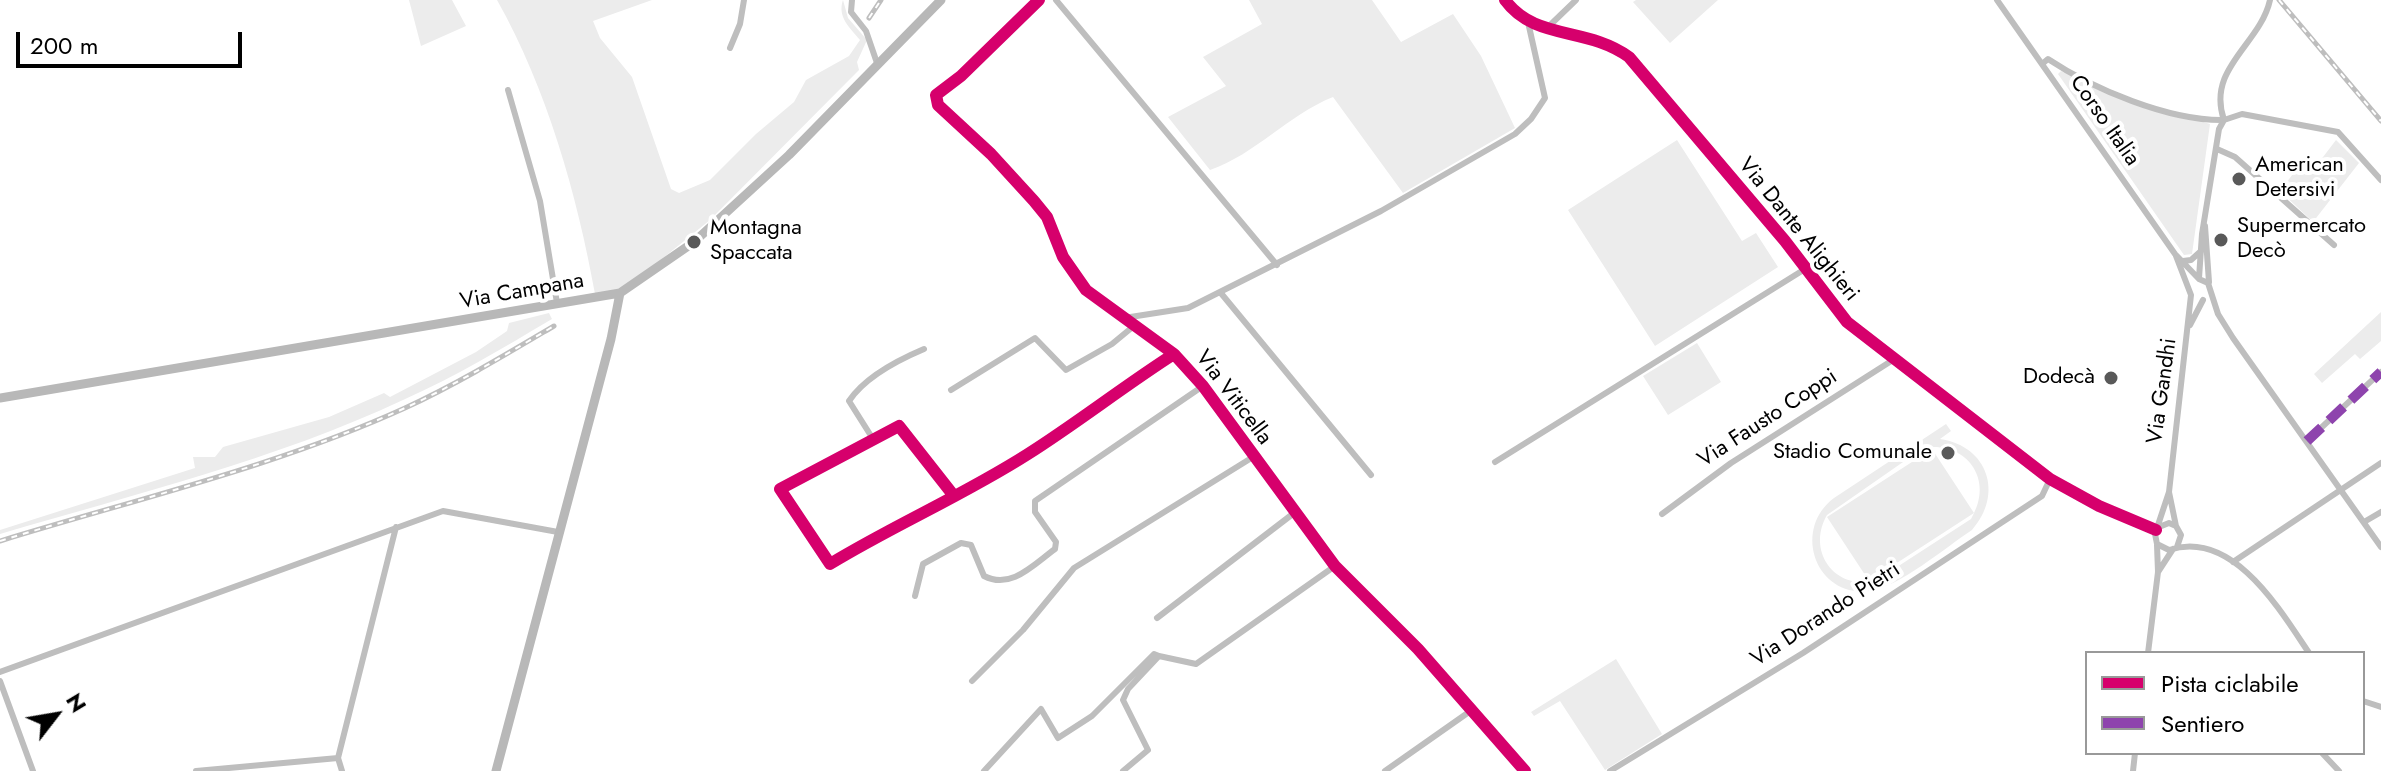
<!DOCTYPE html>
<html>
<head>
<meta charset="utf-8">
<style>
  body { margin:0 }
  #map { position:relative; width:2381px; height:771px; overflow:hidden; background:#fff; font-family:Jost,sans-serif }
  canvas { display:block }
  .legend { position:absolute; left:2085px; top:651px; width:280px; height:104px; box-sizing:border-box; background:#fff; border:2px solid #999; margin:0; padding:10px 14px; list-style:none; font-size:24px; color:#000 }
  .legend li { display:flex; align-items:center; gap:16px; height:40px }
  .legend b { width:40px; border:2px solid #999 }
  .north { position:absolute; left:16px; top:675px; width:80px; height:80px; -webkit-text-stroke:6px #fff; paint-order:stroke; rotate:59deg; font-size:22px; font-weight:700; line-height:32px; text-align:center; color:#000 }
  .north::after { content:''; display:block; margin:auto; width:28px; height:36px; background:#000; clip-path:polygon(50% 0,100% 100%,50% 72%,0 100%) }
  .scale { position:absolute; left:16px; top:32px; width:226px; height:36px; box-sizing:border-box; border:4px solid #000; border-top:0; padding-left:10px; font-size:24px; line-height:28px; white-space:nowrap; color:#000; -webkit-text-stroke:6px #fff; paint-order:stroke }
</style>
</head>
<body>
<div id="map">
<canvas width="2381" height="771"></canvas>
<ul class="legend">
<li><b style="height:10px;background:#d6006c"></b>Pista ciclabile</li>
<li><b style="height:10px;background:#8e44ad"></b>Sentiero</li>
</ul>
<div class="north">N</div>
<div class="scale">200 m</div>
</div>
<script>
const ctx = document.querySelector('canvas').getContext('2d');
ctx.lineJoin = 'round';
function fillPath(path, color) { ctx.fillStyle = color; ctx.fill(path, 'evenodd'); }
function stroke(path, color, width, dash) { ctx.strokeStyle = color; ctx.lineWidth = width; ctx.lineCap = dash ? 'butt' : 'round'; ctx.setLineDash(dash || []); ctx.stroke(path); }
function label(font, color, halo, rows, align = 'center') {
  ctx.font = font + ' Jost,sans-serif'; ctx.lineWidth = 8; ctx.setLineDash([]); ctx.textBaseline = 'middle'; ctx.strokeStyle = halo; ctx.fillStyle = color; for (const [text, x, y, turn = 0] of rows) {
    ctx.save(); ctx.translate(x, y); ctx.rotate((+turn || 0) * Math.PI / 180); ctx.textAlign = isNaN(turn) ? turn : align; if (halo) ctx.strokeText(text, 0, 0); ctx.fillText(text, 0, 0); ctx.restore();
  }
}
const green = new Path2D(`
  M 409,0 L 452,0 L 466,26 L 421,46 Z
  M 497,0 L 652,0 L 593,21 L 600,38 L 632,77 L 671,189 L 679,193 L 710,180 L 756,134 L 794,102 L 806,80 L 849,56 L 860,40 C 850,28 837,17 843,0 L 848,18 L 867,40 L 857,62 L 859,70 L 710,220 L 647,271 L 619,290 L 595,294 C 577,194 547,89 497,0 Z
  M 1249,0 L 1372,0 L 1401,42 L 1453,14 L 1481,56 L 1515,128 L 1403,193 L 1333,97 C 1288,115 1256,154 1210,170 L 1168,117 L 1226,86 L 1203,57 L 1262,24 Z
  M 1636,0 L 1718,0 L 1670,43 L 1633,2 Z
  M 2061,71 L 2105,92 L 2210,124 L 2192,254 L 2184,255 L 2058,74 Z
  M 1677,140 L 1742,241 L 1756,233 L 1778,267 L 1655,346 L 1568,210 Z
  M 2336,140 L 2359,163 L 2313,222 L 2280,191 L 2305,158 L 2313,165 L 2320,161 Z
  M 2381,312 L 2381,341 L 2360,359 L 2355,354 L 2322,383 L 2314,374 Z
  M 549,313 L 552,319 C 503,348 455,377 403,400 C 275,460 135,494 0,534 L 0,530 L 195,468 L 193,457 L 215,457 L 223,447 L 329,417 L 384,393 L 390,397 L 476,352 L 507,331 L 509,323 Z
  M 1697,343 L 1721,382 L 1668,415 L 1643,376 Z
  M 1946,424 L 1951,431 L 1940,439 C 1988,446 2004,494 1972,530 C 1946,547 1899,587 1870,591 C 1815,598 1792,529 1834,498 ZM 1932,447 C 1969,446 1991,480 1974,513 L 1932,449 L 1827,517 L 1869,581 L 1974,513 L 1971,519 L 1877,580 C 1835,592 1806,551 1827,515 L 1916,453 Z
  M 1616,659 L 1662,734 L 1605,770 L 1560,701 L 1534,716 L 1531,712 Z`);
const street = new Path2D(`
  M 852,0 L 851,12 L 866,31 L 877,63
  M 1039,0 L 961,76 L 936,95 L 938,105 L 991,154 L 1034,201 L 1047,217 L 1063,257 L 1086,290 L 1174,354 L 1203,386 L 1335,566 L 1418,649 L 1525,771
  M 1056,0 L 1277,265
  M 1505,0 C 1535,41 1586,26 1629,57 L 1785,241 L 1847,322 L 2050,479 L 2099,506 L 2156,530
  M 1997,0 L 2175,254 L 2199,279 L 2208,283 L 2218,314 L 2233,338 L 2381,547
  M 1546,29 L 1576,0
  M 730,48 L 740,24 L 744,0
  M 2042,64 L 2048,59 C 2093,89 2169,121 2224,120
  M 508,90 L 540,201 L 557,303
  M 2224,120 L 2242,114 L 2338,132 L 2381,180
  M 2217,149 L 2235,157 L 2334,245
  M 2205,226 L 2209,282
  M 2176,256 L 2191,295 L 2169,492 L 2176,526
  M 2183,261 L 2191,260 L 2201,251
  M 2199,278 L 2202,234 L 2219,129 L 2224,120 C 2206,68 2260,45 2270,0
  M 1220,292 L 1371,475
  M 1124,318 L 1188,308 L 1381,211 L 1515,134 L 1531,119 L 1545,98 L 1528,22
  M 2190,325 L 2203,300
  M 951,390 L 1035,338 L 1066,370 L 1112,344 L 1135,325
  M 873,439 L 849,401 C 865,377 898,360 924,349
  M 2307,441 L 2381,372
  M 1495,462 L 1805,269
  M 2169,492 L 2155,534 L 2157,544 L 2169,550 C 2232,529 2279,608 2309,653
  M 954,496 L 899,426 L 780,489 L 830,564 C 894,525 964,495 1028,454 C 1077,423 1124,386 1174,354
  M 1662,514 L 1731,463 L 1896,358
  M 2364,522 L 2381,512
  M 2159,527 L 2169,523 L 2176,526 L 2181,535 L 2177,547
  M 2233,562 L 2381,463
  M 2158,572 L 2173,549
  M 915,596 L 923,564 L 961,543 L 971,545 L 984,576 C 1011,590 1033,565 1055,549 L 1056,542 L 1035,512 L 1035,501 L 1203,386
  M 1157,618 L 1294,513
  M 2148,653 L 2158,572 L 2157,545
  M 0,672 L 443,511 L 558,532
  M 0,681 L 33,771
  M 972,681 L 1023,630 L 1074,568 L 1253,457
  M 2363,701 L 2381,707
  M 2322,753 L 2339,771
  M 338,758 L 396,527
  M 196,771 L 338,758 L 342,771
  M 984,771 L 1041,709 L 1058,738 L 1092,716 L 1154,654 L 1159,656
  M 1123,771 L 1148,750 L 1123,700 L 1128,689 L 1159,656 L 1196,664 L 1335,566
  M 1385,771 L 1469,712
  M 1610,771 L 1803,653 L 2042,496 L 2050,479
  M 2133,771 L 2135,753`);
const secondary = new Path2D(`
  M 0,398 L 620,293 L 694,242 L 789,155 L 941,0
  M 496,771 L 611,339 L 620,293`);
const rail = new Path2D(`
  M 2279,0 L 2381,121
  M 869,18 L 881,0
  M 0,541 C 133,500 278,466 405,408 C 457,384 505,355 554,326`);
const quiet = new Path2D(`
  M 2307,441 L 2381,372`);
const cycleway = new Path2D(`
  M 1039,0 L 961,76 L 936,95 L 938,105 L 991,154 L 1034,201 L 1047,217 L 1063,257 L 1086,290 L 1174,354 L 1203,386 L 1335,566 L 1418,649 L 1525,771
  M 1505,0 C 1535,41 1586,26 1629,57 L 1785,241 L 1847,322 L 2050,479 L 2099,506 L 2156,530
  M 954,496 L 899,426 L 780,489 L 830,564 C 894,525 964,495 1028,454 C 1077,423 1124,386 1174,354`);
const markers = [
  [2239,179,8,"#595959"],
  [2221,240,8,"#595959"],
  [694,242,8,"#595959"],
  [2111,378,8,"#595959"],
  [1948,453,8,"#595959"]
];
const streetNames = [
  ["Corso Italia",2104,121,55],
  ["Via Dante Alighieri",1798,230,51],
  ["Via Campana",522,292,-10],
  ["Via Gandhi",2163,391,-82],
  ["Via Viticella",1233,398,53],
  ["Via Fausto Coppi",1768,419,-33],
  ["Via Dorando Pietri",1826,615,-33]
];
const poiNames = [
  ["American",2255,166],
  ["Detersivi",2255,191],
  ["Supermercato",2237,227],
  ["Decò",2237,252],
  ["Montagna",710,229],
  ["Spaccata",710,254],
  ["Dodecà",2095,378,"right"],
  ["Stadio Comunale",1932,453,"right"]
];
fillPath(green, '#ececec');
stroke(street, '#bebebe', 6);
stroke(secondary, '#b8b8b8', 9);
stroke(rail, '#bebebe', 5);
stroke(rail, '#fff', 2, [6]);
stroke(quiet, '#8e44ad', 10, [20, 10]);
stroke(cycleway, '#d6006c', 12);
for (const [x, y, r, color] of markers) { const dot = new Path2D(); dot.arc(x, y, r, 0, 2 * Math.PI); ctx.fillStyle = color; ctx.fill(dot); stroke(dot, '#fff', 3); }
label('22px', '#000', '#fff', streetNames);
label('22px', '#000', '#fff', poiNames, 'left');
</script>
</body>
</html>
